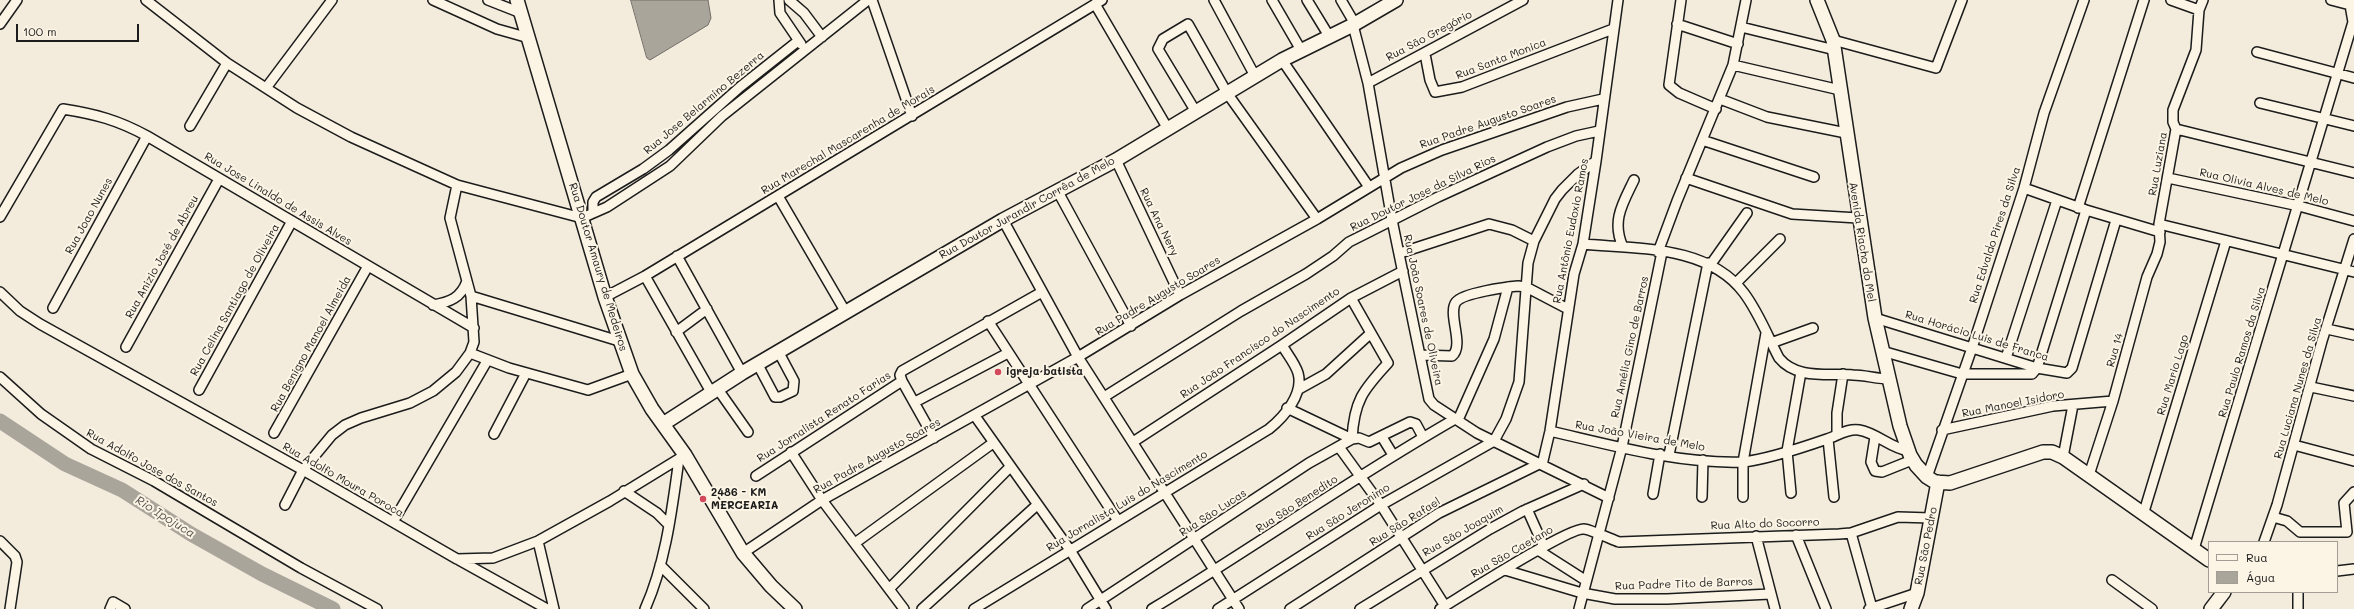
<!DOCTYPE html>
<html>
<head>
<meta charset="utf-8">
<style>
  body { margin:0 }
  #map { position:relative; width:2354px; height:609px; overflow:hidden; background:#f3ecdd; font-family:Mali,sans-serif }
  canvas { display:block }
  .legend { position:absolute; left:2208px; top:541px; width:130px; height:52px; box-sizing:border-box; background:#fcf5e5; border:1px solid #a29e95; margin:0; padding:5px 7px; list-style:none; font-size:12px; color:#1c1c1c }
  .legend li { display:flex; align-items:center; gap:8px; height:20px }
  .legend b { width:20px; border:1px solid #a29e95 }
  .scale { position:absolute; left:16px; top:24px; width:123px; height:18px; box-sizing:border-box; border:2px solid #1c1c1c; border-top:0; padding-left:5px; font-size:12px; line-height:14px; white-space:nowrap; color:#1c1c1c; -webkit-text-stroke:3px #fcf5e5; paint-order:stroke }
</style>
</head>
<body>
<div id="map">
<canvas width="2354" height="609"></canvas>
<ul class="legend">
<li><b style="height:5px;background:#fcf5e5"></b>Rua</li>
<li><b style="height:11px;background:#aaa59b"></b>Água</li>
</ul>
<div class="scale">100 m</div>
</div>
<script>
const ctx = document.querySelector('canvas').getContext('2d');
ctx.lineJoin = 'round';
function fillPath(path, color) { ctx.fillStyle = color; ctx.fill(path, 'evenodd'); }
function stroke(path, color, width, dash) { ctx.strokeStyle = color; ctx.lineWidth = width; ctx.lineCap = dash ? 'butt' : 'round'; ctx.setLineDash(dash || []); ctx.stroke(path); }
function label(font, color, halo, rows, align = 'center') {
  ctx.font = font + ' Mali,sans-serif'; ctx.lineWidth = 4; ctx.setLineDash([]); ctx.textBaseline = 'middle'; ctx.strokeStyle = halo; ctx.fillStyle = color; for (const [text, x, y, turn = 0] of rows) {
    ctx.save(); ctx.translate(x, y); ctx.rotate((+turn || 0) * Math.PI / 180); ctx.textAlign = isNaN(turn) ? turn : align; if (halo) ctx.strokeText(text, 0, 0); ctx.fillText(text, 0, 0); ctx.restore();
  }
}
const water = new Path2D(`
  M 631,0 L 708,0 L 711,18 L 708,25 L 650,60 L 647,58 Z`);
const river = new Path2D(`
  M 0,421 L 65,464 L 122,490 L 191,534 L 262,574 L 333,609`);
const street = new Path2D(`
  M 146,0 L 227,63 L 297,108 L 351,137 L 457,185 L 582,218 L 607,207 L 670,166 L 722,116 L 868,0
  M 433,0 L 497,29 L 529,38
  M 488,0 L 521,13
  M 779,0 L 780,13 L 801,44
  M 789,0 L 804,13 L 822,37
  M 872,0 L 912,116
  M 1214,0 L 1255,76
  M 1272,0 L 1301,50
  M 1307,0 L 1329,36
  M 1341,0 L 1355,24
  M 1681,0 L 1669,85 L 1679,93 L 1716,109
  M 2171,0 L 2199,10
  M 2331,0 L 2354,6
  M 1095,4 L 1168,129
  M 0,24 L 17,0
  M 1677,24 L 1738,44
  M 1353,25 L 1368,83 L 1392,220 L 1429,399 L 1434,405 L 1477,433 L 1609,498
  M 1741,27 L 1835,50
  M 1833,40 L 1936,68 L 1962,0
  M 2257,52 L 2354,78
  M 1425,54 L 1430,80 L 1435,92 L 1462,87 L 1613,29
  M 1282,60 L 1369,187
  M 1733,65 L 1840,90
  M 1368,83 L 1523,0
  M 266,88 L 332,0
  M 1720,99 L 1767,117 L 1846,133
  M 2260,103 L 2354,126
  M 1196,112 L 1158,49 L 1163,39 L 1188,24 L 1227,93 L 1317,219
  M 190,126 L 227,63
  M 2176,129 L 2354,173
  M 1702,140 L 1814,177
  M 1116,160 L 1180,295
  M 1686,178 L 1792,214 L 1858,218
  M 2168,178 L 2299,206 L 2354,221
  M 2024,188 L 2086,210 L 2160,232
  M 1057,190 L 1131,326
  M 778,196 L 845,311
  M 2078,208 L 2144,0
  M 593,213 L 593,202 L 596,197 L 643,169 L 669,150 L 740,87 L 798,41
  M 0,217 L 63,109 C 95,114 118,120 147,136 L 474,328
  M 1003,220 L 1078,357 L 1239,609
  M 2159,224 L 2354,272
  M 1583,244 C 1637,249 1708,245 1744,293 C 1759,313 1768,337 1779,358 C 1797,380 1828,373 1853,375 C 1865,375 1877,379 1890,379
  M 1623,247 C 1611,221 1623,203 1634,180
  M 1658,252 L 1677,201 L 1733,65 L 1746,0
  M 1400,253 L 1489,224 L 1512,230 L 1534,241
  M 677,256 L 742,373
  M 1711,264 L 1747,213
  M 645,276 L 711,392
  M 1736,283 L 1780,239
  M 0,292 L 20,311 L 40,324 L 303,470 L 457,559 L 493,558 L 538,541 L 610,501 L 685,455
  M 471,296 L 619,341
  M 605,297 L 645,276 L 1102,0
  M 1351,298 L 1388,363 C 1363,390 1354,401 1352,439
  M 433,305 C 450,302 461,298 467,281
  M 53,308 L 147,136
  M 1875,318 L 2037,368 L 2067,373 L 2072,368 L 2116,220
  M 988,321 L 1118,521
  M 2327,329 L 2354,335
  M 676,332 L 707,309
  M 1771,343 L 1813,328
  M 126,347 L 219,179
  M 1882,351 L 1962,374 L 2032,374 L 2037,368 L 2086,210
  M 470,353 L 509,368 L 588,390 L 632,374
  M 1420,355 L 1452,356 C 1465,345 1447,314 1456,302 C 1463,293 1506,287 1518,286 L 1526,287 L 1568,309
  M 2006,358 L 2057,200
  M 757,363 L 775,397 L 780,397 L 793,391 L 794,381 L 778,351
  M 0,377 L 41,414 L 91,449 L 154,481 L 301,568 L 377,609
  M 902,381 L 934,438
  M 2311,387 L 2354,396
  M 717,388 L 748,432
  M 1299,389 L 1326,374 L 1371,333
  M 199,390 L 292,221
  M 1104,397 L 1241,311 L 1306,274 L 1333,256 L 1349,242 L 1367,233 L 1438,197 L 1547,147 L 1576,136 L 1599,131
  M 915,402 L 1008,353
  M 1287,408 L 1352,439 L 1359,438 L 1369,442 L 1410,422 L 1416,424 L 1423,437
  M 975,416 L 1070,550 L 1106,609
  M 1458,420 L 1494,339 L 1508,287
  M 1942,430 L 2053,406 L 2113,401
  M 1550,431 C 1611,445 1678,464 1742,462 C 1765,460 1804,447 1827,439 C 1837,436 1848,428 1859,430 C 1877,433 1890,448 1909,451
  M 274,433 L 368,266
  M 494,434 L 526,373
  M 1837,435 L 1837,413 L 1843,374
  M 1382,437 L 1393,455
  M 1875,437 L 1871,462 L 1875,471 L 1882,472 L 1912,460
  M 1828,439 L 1834,497
  M 1133,442 L 1282,345 L 1351,298 L 1403,271
  M 2294,445 L 2354,461
  M 1339,447 L 1381,505 L 1445,606
  M 791,452 L 822,500 L 904,609
  M 1669,455 L 1708,263
  M 2063,457 L 2073,405
  M 1542,465 L 1550,431 L 1574,274 L 1583,244 L 1596,161 L 1618,0
  M 2089,475 L 2113,401 L 2147,277 L 2157,254 L 2160,242 L 2159,224 L 2176,129 L 2173,122 L 2173,110 L 2196,50 L 2199,10 L 2203,0
  M 756,476 L 902,381 L 900,375 L 902,371 L 1042,292
  M 1927,477 L 1972,348 L 2024,188 L 2044,113 L 2084,0
  M 624,491 L 657,513 L 669,525
  M 1791,493 L 1787,451 L 1801,372
  M 1653,494 L 1660,454
  M 1702,497 L 1703,460
  M 1743,497 L 1743,462 L 1766,333
  M 285,505 L 303,470 L 332,435 L 345,425 L 361,418 L 410,403 L 433,391 L 456,372 L 470,353 L 474,342 L 471,296 L 450,218 L 457,185
  M 1527,509 L 1544,547
  M 2143,515 L 2226,241
  M 2273,517 L 2287,521 L 2300,532
  M 393,522 L 487,361
  M 2300,532 L 2347,532 L 2344,503 L 2354,492
  M 1851,533 L 1872,608
  M 1796,535 L 1826,609
  M 1756,536 L 1775,609
  M 0,541 L 15,556 L 17,562 L 10,609
  M 538,541 L 554,609
  M 2264,542 L 2277,505 L 2322,341 L 2354,239
  M 855,543 L 993,443
  M 2194,549 L 2353,22 L 2350,5 L 2352,0
  M 1538,550 L 1585,580
  M 743,553 L 822,500 L 1078,357 L 1180,295 L 1317,219 L 1401,168 L 1442,150 L 1567,107 L 1603,99
  M 459,560 L 547,609
  M 660,565 L 704,609
  M 1505,570 L 1582,593 L 1615,599 L 1667,599 L 1770,594
  M 2337,571 L 2354,569
  M 2112,580 L 2152,609
  M 889,589 L 1010,467
  M 110,609 L 113,602 L 125,609
  M 645,609 C 666,562 672,509 679,459
  M 922,609 L 1037,505
  M 974,609 L 1269,429 C 1284,417 1304,394 1298,373 C 1295,363 1287,354 1282,345
  M 1087,609 L 1309,463 L 1352,439
  M 1152,609 C 1254,547 1352,478 1455,419
  M 1218,609 L 1381,505 L 1494,441 L 1506,419 L 1519,382 L 1528,263 L 1534,241 L 1555,199 L 1562,190 L 1578,174 L 1596,161
  M 1290,609 L 1439,513 L 1539,464
  M 1360,609 L 1490,529 L 1523,511 L 1584,484
  M 1440,609 C 1460,597 1569,527 1584,529 C 1589,529 1611,539 1619,542 L 1839,534 L 1851,533 L 1898,517 L 1931,518
  M 1579,609 L 1622,447 L 1662,252
  M 1869,609 L 1917,593
  M 2298,609 L 2298,592`);
const secondary = new Path2D(`
  M 517,0 L 605,297 L 632,374 L 652,409 L 685,455 L 743,553 L 771,586 L 795,609
  M 1817,0 L 1833,40 L 1875,318 L 1900,426 L 1910,455 L 1916,465 L 1927,477 L 1935,482 L 1950,483 L 2043,452 L 2052,452 L 2063,457 L 2209,560
  M 663,424 L 742,373 L 1003,220 L 1116,160 L 1282,60 L 1353,25 L 1396,0
  M 1911,609 L 1917,593 L 1938,482
  M 2211,609 L 2224,592`);
const markers = [
  [998,372,4,"#d1495b"],
  [703,499,4,"#d1495b"]
];
const streetNames = [
  ["Rua São Gregório",1429,36,-28],
  ["Rua Santa Monica",1501,59,-21],
  ["Rua Jose Belarmino Bezerra",704,103,-40],
  ["Rua Padre Augusto Soares",1488,122,-19],
  ["Rua Marechal Mascarenha de Morais",848,140,-31],
  ["Rua Luziana",2158,164,-80],
  ["Rua Olivia Alves de Melo",2264,187,13],
  ["Rua Doutor Jose da Silva Rios",1423,193,-26],
  ["Rua Jose Linaldo de Assis Alves",278,199,31],
  ["Rua Doutor Jurandir Corrêa de Melo",1027,208,-29],
  ["Rua Joao Nunes",89,216,-61],
  ["Rua Ana Nery",1159,222,64],
  ["Rua Antônio Eudoxio Ramos",1571,231,-79],
  ["Rua Edvaldo Pires da Silva",1995,235,-72],
  ["Avenida Riacho do Mel",1862,242,81],
  ["Rua Anizio José de Abreu",162,257,-61],
  ["Rua Doutor Amaury de Medeiros",598,267,73],
  ["Rua Padre Augusto Soares",1158,296,-31],
  ["Rua Celina Santiago de Oliveira",235,300,-61],
  ["Rua João Soares de Oliveira",1423,310,78],
  ["Rua Horácio Luis de Franca",1977,336,17],
  ["Rua João Francisco do Nascimento",1260,343,-34],
  ["Rua Benigno Manoel Almeida",311,344,-61],
  ["Rua Amélia Gino de Barros",1630,347,-78],
  ["Rua 14",2115,350,-74],
  ["Rua Paulo Ramos da Silva",2242,352,-73],
  ["Rua Mario Lago",2173,375,-73],
  ["Rua Luciana Nunes da Silva",2298,388,-74],
  ["Rua Manoel Isidoro",2013,404,-11],
  ["Rua Jornalista Renato Farias",824,417,-33],
  ["Rua João Vieira de Melo",1640,436,10],
  ["Rua Padre Augusto Soares",877,456,-29],
  ["Rua Adolfo Jose dos Santos",152,468,29],
  ["Rua Adolfo Moura Poroca",343,480,30],
  ["Rua Jornalista Luis do Nascimento",1127,501,-31],
  ["Rua São Benedito",1297,504,-33],
  ["Rua São Jeronimo",1348,512,-32],
  ["Rua São Lucas",1213,513,-33],
  ["Rua São Rafael",1405,522,-32],
  ["Rua Alto do Socorro",1765,524,-2],
  ["Rua São Joaquim",1463,531,-30],
  ["Rua São Pedro",1926,546,-79],
  ["Rua São Caetano",1512,552,-30],
  ["Rua Padre Tito de Barros",1684,584,-2]
];
const poiNames = [
  ["igreja batista",1006,372],
  ["2486 - KM",711,493],
  ["MERCEARIA",711,506]
];
const waterNames = [
  ["Rio Ipojuca",165,517,32]
];
fillPath(water, '#aaa59b');
stroke(water, '#716e68', 1);
stroke(river, '#aaa59b', 15);
stroke(street, '#1c1c1c', 12);
stroke(secondary, '#1c1c1c', 16);
stroke(street, '#fcf5e5', 9);
stroke(secondary, '#fcf5e5', 13);
for (const [x, y, r, color] of markers) { const dot = new Path2D(); dot.arc(x, y, r, 0, 2 * Math.PI); ctx.fillStyle = color; ctx.fill(dot); stroke(dot, '#fcf5e5', 1.5); }
label('11px', '#1c1c1c', '#fcf5e5', streetNames);
label('bold 11px', '#1c1c1c', '#fcf5e5', poiNames, 'left');
label('italic 12px', '#55534f', '#fcf5e5', waterNames);
</script>
</body>
</html>
